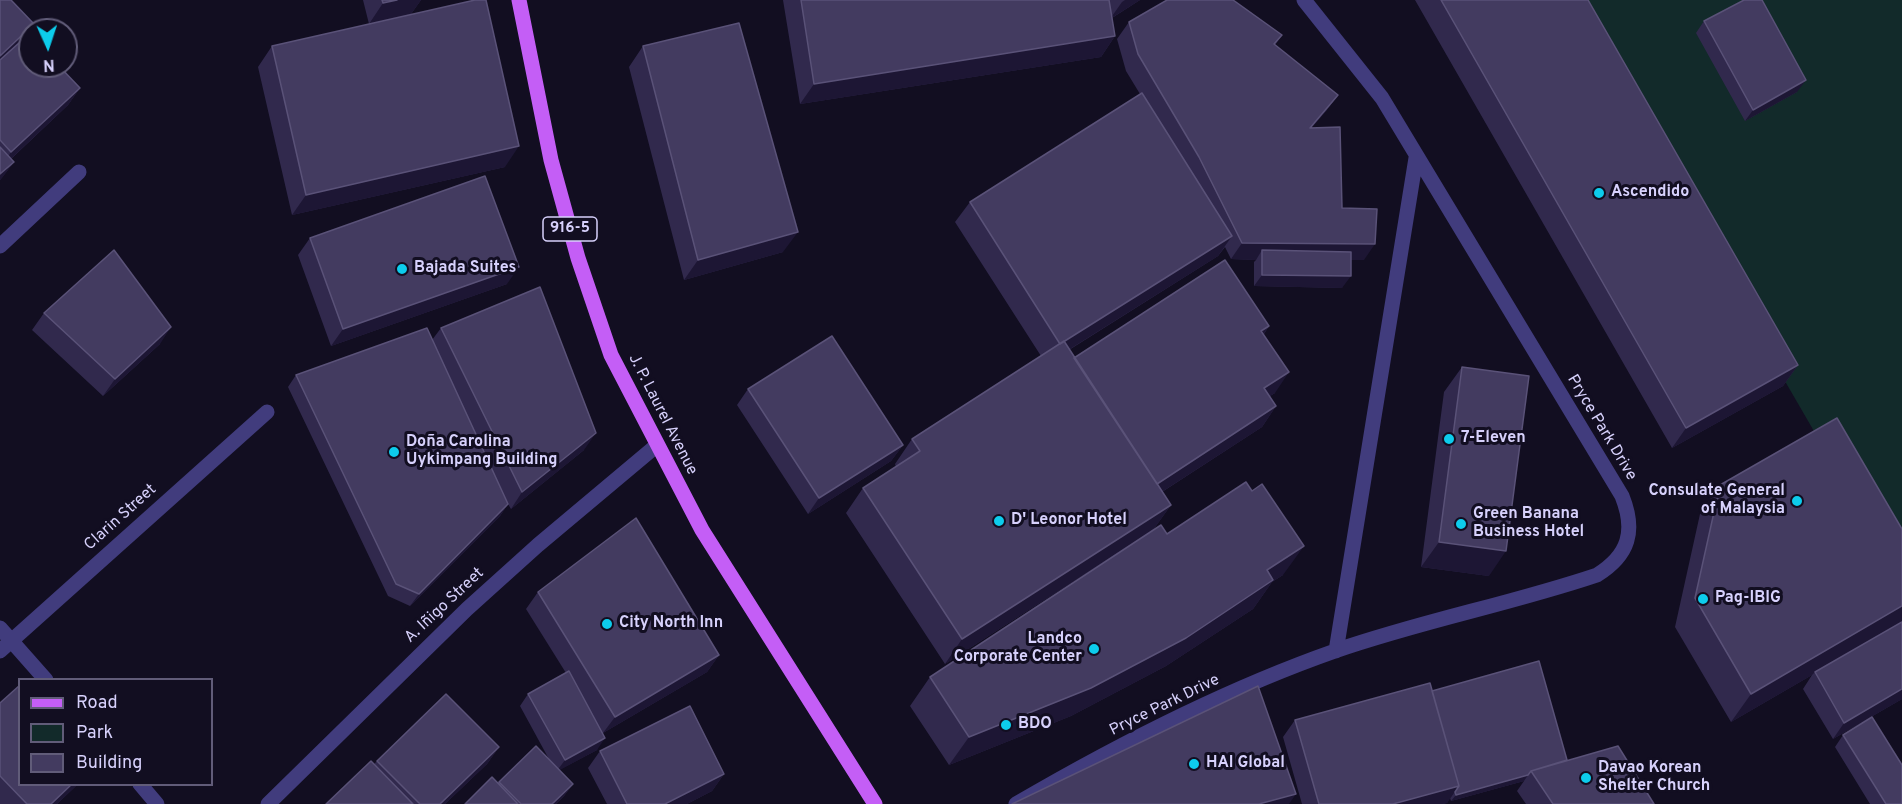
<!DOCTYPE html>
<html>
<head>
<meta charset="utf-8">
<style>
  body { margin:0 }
  #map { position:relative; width:1902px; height:804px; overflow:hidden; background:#120e21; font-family:Overpass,sans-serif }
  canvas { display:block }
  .legend { position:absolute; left:18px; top:678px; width:195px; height:108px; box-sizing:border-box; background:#120e21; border:2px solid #615c79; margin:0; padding:8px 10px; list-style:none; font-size:18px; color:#d7d1fc }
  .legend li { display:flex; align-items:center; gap:12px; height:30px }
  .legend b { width:30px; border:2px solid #615c79 }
  .north { position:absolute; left:18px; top:18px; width:60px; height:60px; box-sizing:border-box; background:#120e21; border:2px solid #615c79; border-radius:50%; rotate:177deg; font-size:16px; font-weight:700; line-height:24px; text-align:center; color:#d7d1fc }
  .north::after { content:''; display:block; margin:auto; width:21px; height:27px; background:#0dccec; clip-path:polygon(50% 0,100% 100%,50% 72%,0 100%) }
</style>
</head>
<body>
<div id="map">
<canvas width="1902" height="804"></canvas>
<ul class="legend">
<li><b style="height:8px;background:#c45ef6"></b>Road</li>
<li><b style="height:16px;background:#122a2a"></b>Park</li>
<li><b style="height:16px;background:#433b60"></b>Building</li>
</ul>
<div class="north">N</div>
</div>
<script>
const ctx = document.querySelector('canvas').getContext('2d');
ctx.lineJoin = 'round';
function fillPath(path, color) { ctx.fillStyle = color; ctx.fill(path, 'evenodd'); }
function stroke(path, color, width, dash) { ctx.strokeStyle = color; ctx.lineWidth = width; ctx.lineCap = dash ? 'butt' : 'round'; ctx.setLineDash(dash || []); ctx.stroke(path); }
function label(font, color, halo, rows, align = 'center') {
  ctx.font = font + ' Overpass,sans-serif'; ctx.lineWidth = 6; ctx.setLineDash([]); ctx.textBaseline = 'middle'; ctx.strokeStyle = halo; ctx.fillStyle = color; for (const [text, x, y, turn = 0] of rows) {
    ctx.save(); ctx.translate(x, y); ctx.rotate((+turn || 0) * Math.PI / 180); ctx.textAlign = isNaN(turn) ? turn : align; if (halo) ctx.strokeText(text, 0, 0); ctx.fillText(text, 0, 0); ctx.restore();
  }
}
const green = new Path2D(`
  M 1564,0 L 1902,0 L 1902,583 Z`);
const minor = new Path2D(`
  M 0,246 L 79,172
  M 0,628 L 46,680
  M 0,651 L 267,412
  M 1336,651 L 1416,158
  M 140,784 L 157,804
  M 1016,804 C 1117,745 1224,690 1335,651 C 1421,621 1511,604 1597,575 C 1629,555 1636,531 1622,496 L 1382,98 L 1304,0`);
const tertiary = new Path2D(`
  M 268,804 L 467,609 L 538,545 L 656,446`);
const primary = new Path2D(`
  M 519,0 L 551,160 L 578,258 L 611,355 L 702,530 L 875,804`);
const wall = new Path2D(`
  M 0,0 L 34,24 L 26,37 L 80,88 L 68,105 L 11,159 L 14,162 L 0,180 Z
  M 363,0 L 421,0 L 411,14 L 369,24 Z
  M 783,0 L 1140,0 L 1112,18 L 1115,36 L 1101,57 L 800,104 Z
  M 1415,0 L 1588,0 L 1798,365 L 1783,386 L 1672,448 Z
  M 1704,21 L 1797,92 L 1745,121 L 1696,33 Z
  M 1129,22 L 1282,35 L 1275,45 L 1338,95 L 1326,111 L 1312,127 L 1342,208 L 1364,260 L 1351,260 L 1342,288 L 1254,286 L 1254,262 L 1256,260 L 1231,259 L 1225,247 L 1218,256 L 1069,350 L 1074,358 L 1269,326 L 1264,334 L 1275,393 L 1270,396 L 1276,406 L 1262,427 L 1162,492 L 1171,505 L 1153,530 L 945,664 L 846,513 L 863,488 L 896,467 L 895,464 L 912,439 L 1041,356 L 955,222 L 970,202 L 1140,94 L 1126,71 L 1117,39 Z
  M 272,46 L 505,167 L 292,215 L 258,67 Z
  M 643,46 L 783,252 L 684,280 L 629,67 Z
  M 310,238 L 507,284 L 331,346 L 298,255 Z
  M 44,313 L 160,344 L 103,396 L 32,330 Z
  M 441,328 L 584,450 L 511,509 L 508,504 L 500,516 L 410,606 L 388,596 L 288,387 L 296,375 L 432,340 Z
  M 1462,367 L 1489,576 L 1421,567 L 1444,392 Z
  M 748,389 L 903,445 L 891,461 L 808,514 L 737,405 Z
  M 1720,485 L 1902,699 L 1833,739 L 1803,689 L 1812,675 L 1731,722 L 1675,627 L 1700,514 Z
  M 1167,534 L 1283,575 L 1272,582 L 1253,609 L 1166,666 L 1071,716 L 949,765 L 910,706 L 930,677 Z
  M 538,592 L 719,655 L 707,672 L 603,733 L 597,750 L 559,770 L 573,784 L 564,796 L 556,804 L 465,804 L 499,782 L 550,761 L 520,706 L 528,694 L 566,673 L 526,609 Z
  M 1432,691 L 1567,760 L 1654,804 L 1526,804 L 1517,791 L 1524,781 L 1451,801 L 1450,798 L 1447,803 L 1442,804 L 1302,804 L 1283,737 L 1295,720 Z
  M 0,703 L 20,784 L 78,784 L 57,804 L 0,804 Z
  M 1843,735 L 1902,804 L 1870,804 L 1835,747 Z
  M 499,747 L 487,764 L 445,804 L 326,804 L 374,764 L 377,761 Z
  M 600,751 L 724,774 L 712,791 L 687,804 L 607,804 L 588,768 Z`);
const shadedWall = new Path2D(`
  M 397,0 L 421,0 L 411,14 L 369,24 L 383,3 Z
  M 1125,0 L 1140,0 L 1110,19 L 1122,2 Z
  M 34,24 L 23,41 L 0,62 L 0,56 Z
  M 1115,36 L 1101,57 L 800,104 L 814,84 Z
  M 1806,80 L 1797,92 L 1745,121 L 1753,110 Z
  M 80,88 L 68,105 L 0,169 L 11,152 Z
  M 1338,95 L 1326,111 L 1298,144 L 1310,128 Z
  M 519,146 L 505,167 L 292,215 L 306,195 Z
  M 14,162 L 2,178 L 0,180 L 0,174 Z
  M 798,232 L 783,252 L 684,280 L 698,260 Z
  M 1232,236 L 1218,256 L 1046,364 L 1060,344 Z
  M 1242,243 L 1375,244 L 1364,260 L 1262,260 L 1262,250 L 1256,260 L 1231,259 Z
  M 519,267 L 507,284 L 331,346 L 343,329 Z
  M 1262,275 L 1351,276 L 1342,288 L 1254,286 Z
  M 1269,326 L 1255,347 L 1261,331 Z
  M 171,327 L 160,344 L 103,396 L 115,379 Z
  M 1798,365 L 1783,386 L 1672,448 L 1686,428 Z
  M 1289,372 L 1275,393 L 1250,408 L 1264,388 Z
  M 1276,406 L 1262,427 L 1140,506 L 1154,486 Z
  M 596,433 L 584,450 L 511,509 L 522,492 Z
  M 903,445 L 891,461 L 808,514 L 819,498 Z
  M 508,504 L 500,516 L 410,606 L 419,594 Z
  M 1171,505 L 1153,530 L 945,664 L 962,639 Z
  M 1439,542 L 1506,551 L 1489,576 L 1421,567 Z
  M 1304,546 L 1283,575 L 1272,582 L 1253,609 L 1166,666 L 1071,716 L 949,765 L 969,737 L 1267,570 Z
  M 1902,606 L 1902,623 L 1815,672 L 1812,675 L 1731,722 L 1751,694 Z
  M 719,655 L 707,672 L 603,733 L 615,717 Z
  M 1902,689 L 1902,699 L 1833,739 L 1844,723 Z
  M 605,738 L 597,750 L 556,772 L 565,760 Z
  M 499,747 L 487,764 L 445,804 L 440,804 Z
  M 724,774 L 712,791 L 687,804 L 665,804 Z
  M 1528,775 L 1524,781 L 1451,801 L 1456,795 Z
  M 72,784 L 78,784 L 57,804 L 51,804 Z
  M 573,784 L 564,796 L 556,804 L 552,804 Z
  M 1459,786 L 1447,803 L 1442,804 L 1393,804 Z
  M 1296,794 L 1289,804 L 1259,804 Z`);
const building = new Path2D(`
  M 0,0 L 11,0 L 34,24 L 0,56 Z
  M 382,0 L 397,0 L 383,3 Z
  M 475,0 L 486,0 L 519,146 L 306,195 L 272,46 Z
  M 801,0 L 1109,0 L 1115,36 L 814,84 Z
  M 1167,0 L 1233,0 L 1282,35 L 1274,44 L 1338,95 L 1310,128 L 1340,127 L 1342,208 L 1377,209 L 1375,244 L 1242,243 L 1199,157 L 1138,54 L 1129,22 Z
  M 1441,0 L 1588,0 L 1798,365 L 1686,428 Z
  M 1744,0 L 1762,0 L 1806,80 L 1753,110 L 1704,21 Z
  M 739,23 L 798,232 L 698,260 L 643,46 Z
  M 29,34 L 30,35 L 30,66 L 59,66 L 80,88 L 11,152 L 0,140 L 0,60 Z
  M 1142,93 L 1232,236 L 1060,344 L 970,202 Z
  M 0,147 L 14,162 L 0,174 Z
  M 485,176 L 519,267 L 343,329 L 310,238 Z
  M 114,250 L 171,327 L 115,379 L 44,313 Z
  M 1262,250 L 1351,252 L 1351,276 L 1262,275 Z
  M 1225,260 L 1269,326 L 1261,331 L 1289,372 L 1264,388 L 1276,406 L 1157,484 L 1074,358 Z
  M 540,287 L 596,433 L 522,492 L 441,328 Z
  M 427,328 L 508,504 L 419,594 L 396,584 L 296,375 Z
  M 832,336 L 903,445 L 819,498 L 748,389 Z
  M 1064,341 L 1171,505 L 962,639 L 863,488 L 920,451 L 912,439 Z
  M 1462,367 L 1529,376 L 1506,551 L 1439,542 Z
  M 1837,418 L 1902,529 L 1902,606 L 1751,694 L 1695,598 L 1720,485 Z
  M 1246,482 L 1252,491 L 1262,484 L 1304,546 L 1267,570 L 1273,580 L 1186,638 L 1091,688 L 969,737 L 930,677 L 1161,525 L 1167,534 Z
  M 636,518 L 719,655 L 615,717 L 538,592 Z
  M 1902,622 L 1902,689 L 1844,723 L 1815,672 Z
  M 1539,661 L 1567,760 L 1531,771 L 1528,775 L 1456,795 L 1455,792 L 1459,786 L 1432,691 Z
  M 569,671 L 605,738 L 565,760 L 528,694 Z
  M 1430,683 L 1459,786 L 1393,804 L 1319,804 L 1295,720 Z
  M 20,685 L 20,784 L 72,784 L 51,804 L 27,804 L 0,776 L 0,703 Z
  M 1258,686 L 1296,794 L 1259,804 L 1012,804 Z
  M 446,694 L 499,747 L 440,804 L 420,804 L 377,761 Z
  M 690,706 L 724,774 L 665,804 L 627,804 L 600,751 Z
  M 1872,717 L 1902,765 L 1902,804 L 1886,804 L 1843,735 Z
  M 536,746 L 573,784 L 552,804 L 521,804 L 499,782 Z
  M 1618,746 L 1654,804 L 1553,804 L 1531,771 Z
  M 371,761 L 413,804 L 326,804 Z
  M 492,777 L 518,804 L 465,804 Z`);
const markers = [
  [1599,193,6,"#0dccec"],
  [402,269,6,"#0dccec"],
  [1449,439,6,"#0dccec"],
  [394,452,6,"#0dccec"],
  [1797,501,6,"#0dccec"],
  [999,521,6,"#0dccec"],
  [1461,524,6,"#0dccec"],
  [1703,599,6,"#0dccec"],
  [607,624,6,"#0dccec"],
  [1094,649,6,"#0dccec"],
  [1006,725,6,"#0dccec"],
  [1194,764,6,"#0dccec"],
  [1586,778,6,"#0dccec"]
];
const shields = [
  [570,229,54]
];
const shieldNames = [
  ["916-5",570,229]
];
const poiNames = [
  ["Ascendido",1611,193],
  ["Bajada Suites",414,269],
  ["7-Eleven",1461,439],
  ["Doña Carolina",406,443],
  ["Uykimpang Building",406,461],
  ["Consulate General",1785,492,"right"],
  ["of Malaysia",1785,510,"right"],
  ["Green Banana",1473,515],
  ["Business Hotel",1473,533],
  ["D' Leonor Hotel",1011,521],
  ["Pag-IBIG",1715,599],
  ["City North Inn",619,624],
  ["Landco",1082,640,"right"],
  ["Corporate Center",1082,658,"right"],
  ["BDO",1018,725],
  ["HAI Global",1206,764],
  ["Davao Korean",1598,769],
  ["Shelter Church",1598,787]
];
const streetNames = [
  ["J. P. Laurel Avenue",662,415,63],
  ["Pryce Park Drive",1601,428,59],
  ["Clarin Street",121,518,-42],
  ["A. Iñigo Street",445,606,-43],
  ["Pryce Park Drive",1165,706,-26]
];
fillPath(green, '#122a2a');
stroke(minor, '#413c7d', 15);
stroke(tertiary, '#413c7d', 15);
stroke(primary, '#c45ef6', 15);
fillPath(wall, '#31294d');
fillPath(shadedWall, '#1d1634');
fillPath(building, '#433b60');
stroke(building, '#5a5278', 1.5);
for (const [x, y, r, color] of markers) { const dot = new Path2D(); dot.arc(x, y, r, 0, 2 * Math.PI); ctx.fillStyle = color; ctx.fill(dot); stroke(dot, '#120e21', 2); }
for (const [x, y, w] of shields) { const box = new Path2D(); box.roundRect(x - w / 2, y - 12, w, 24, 4.5); ctx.fillStyle = '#120e21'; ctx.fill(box); stroke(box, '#d7d1fc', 1.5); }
label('bold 15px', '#d7d1fc', null, shieldNames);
label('bold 16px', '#d7d1fc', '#120e21', poiNames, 'left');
label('16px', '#d7d1fc', '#120e21', streetNames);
</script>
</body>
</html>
